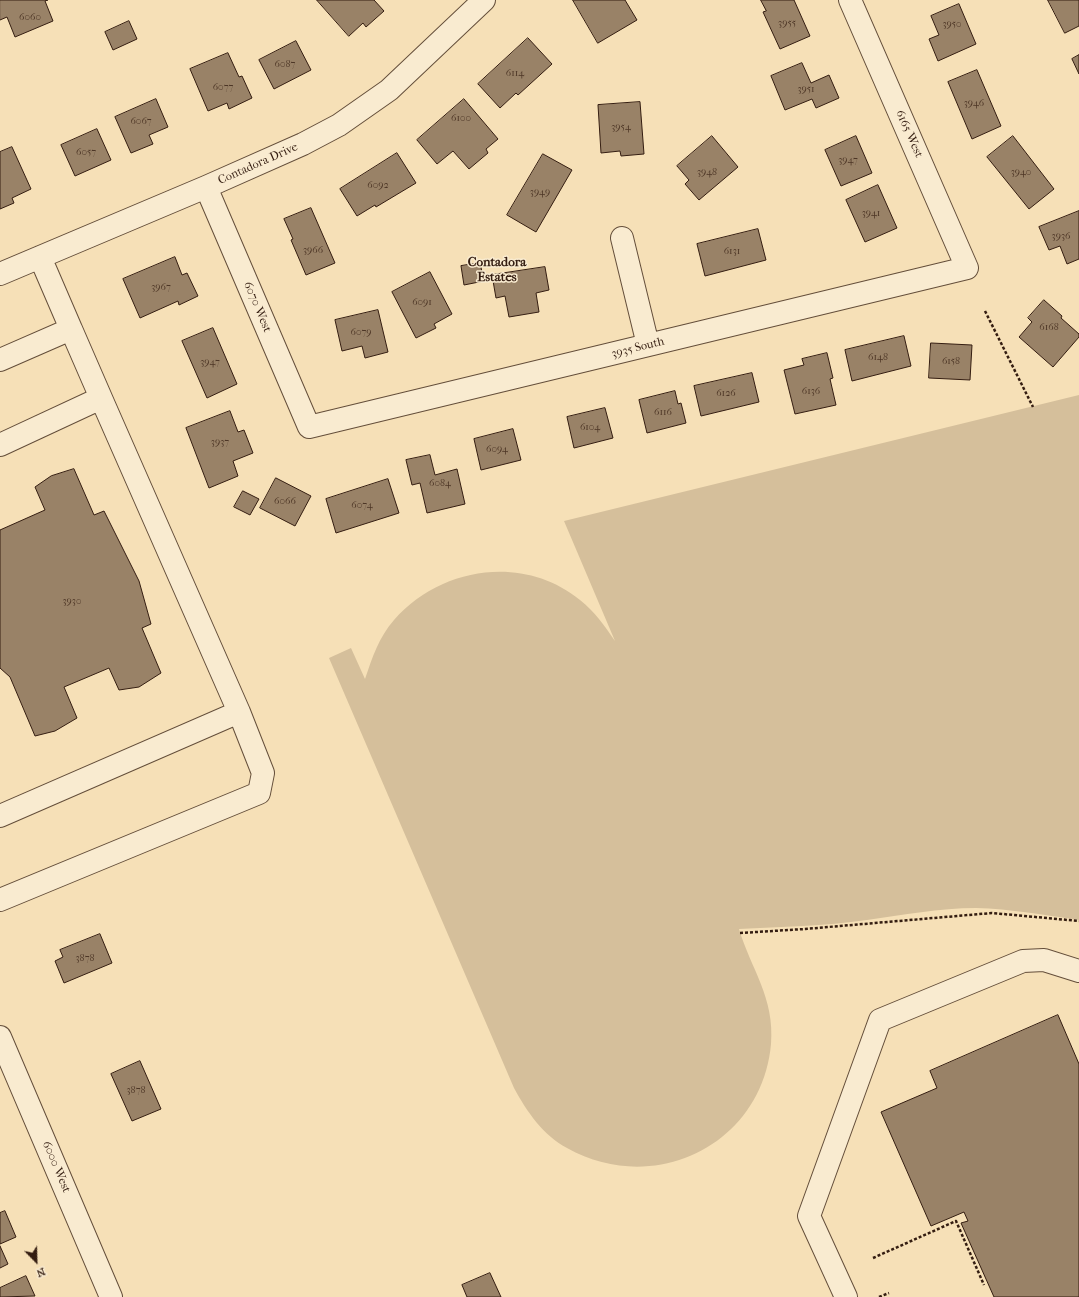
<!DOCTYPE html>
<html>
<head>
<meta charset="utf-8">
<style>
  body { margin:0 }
  #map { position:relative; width:1079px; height:1297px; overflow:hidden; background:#f6e0b7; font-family:"IM FELL French Canon",serif }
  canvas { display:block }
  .north { position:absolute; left:16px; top:1241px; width:40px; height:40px; -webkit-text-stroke:3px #f9ebd0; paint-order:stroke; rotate:157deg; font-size:11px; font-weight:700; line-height:16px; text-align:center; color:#341d11 }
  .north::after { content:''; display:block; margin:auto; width:14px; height:18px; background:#341d11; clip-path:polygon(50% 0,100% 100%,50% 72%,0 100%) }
</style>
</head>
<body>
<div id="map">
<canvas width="1079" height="1297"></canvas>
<div class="north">N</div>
</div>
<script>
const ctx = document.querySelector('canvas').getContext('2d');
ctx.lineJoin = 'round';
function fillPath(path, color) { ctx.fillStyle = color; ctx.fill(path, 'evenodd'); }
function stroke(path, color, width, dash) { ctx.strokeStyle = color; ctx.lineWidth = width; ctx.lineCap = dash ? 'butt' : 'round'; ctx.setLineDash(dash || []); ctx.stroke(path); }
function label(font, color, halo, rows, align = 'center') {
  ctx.font = font + ' "IM FELL French Canon",serif'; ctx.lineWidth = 3; ctx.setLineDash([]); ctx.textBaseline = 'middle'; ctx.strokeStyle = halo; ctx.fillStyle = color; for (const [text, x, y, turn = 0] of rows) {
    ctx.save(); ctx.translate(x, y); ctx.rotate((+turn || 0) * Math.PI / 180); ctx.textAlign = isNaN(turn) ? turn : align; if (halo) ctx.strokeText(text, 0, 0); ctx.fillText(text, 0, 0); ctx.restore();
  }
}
const green = new Path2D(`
  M 1079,395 L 1079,920 C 1045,915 1010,909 976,908 C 939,908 903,915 867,920 C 824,926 781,927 739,929 C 751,969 775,998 771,1044 C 762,1145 654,1197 567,1148 C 543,1135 527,1112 514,1088 L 329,658 L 351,648 L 365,679 C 372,658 379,637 394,620 C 441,567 523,554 580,600 C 595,612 604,625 615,641 L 564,521 Z`);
const building = new Path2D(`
  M 0,0 L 48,0 L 45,1 L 53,21 L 15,37 L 7,17 L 0,20 Z
  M 317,0 L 374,0 L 384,11 L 366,27 L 363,23 L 349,36 Z
  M 573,0 L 625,0 L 637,20 L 598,43 Z
  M 761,0 L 794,0 L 810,36 L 780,49 L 763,12 L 766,11 Z
  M 1048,0 L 1079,0 L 1079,26 L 1065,33 Z
  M 959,4 L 976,44 L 938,61 L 929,39 L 939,35 L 931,16 Z
  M 129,21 L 137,39 L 113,50 L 105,32 Z
  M 528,38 L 552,64 L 518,95 L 516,93 L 500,108 L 478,84 Z
  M 296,41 L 311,70 L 274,89 L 259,60 Z
  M 228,53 L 239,77 L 242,76 L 252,98 L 229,109 L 227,103 L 208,111 L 190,69 Z
  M 1079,55 L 1079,74 L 1072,59 Z
  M 802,63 L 811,83 L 829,75 L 839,98 L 816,108 L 812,99 L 785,110 L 771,76 Z
  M 977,70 L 1001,126 L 972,139 L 948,82 Z
  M 156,99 L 168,127 L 149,135 L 153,144 L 131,153 L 115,117 Z
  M 464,99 L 498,139 L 486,149 L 488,153 L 469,169 L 453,151 L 437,164 L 417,140 Z
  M 640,102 L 644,154 L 621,156 L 620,151 L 601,153 L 598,105 Z
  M 97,129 L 111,160 L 75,176 L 61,145 Z
  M 712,136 L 738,167 L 699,200 L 685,184 L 689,180 L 677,166 Z
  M 856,136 L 872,173 L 841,186 L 825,150 Z
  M 1013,136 L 1054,189 L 1029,209 L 987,157 Z
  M 12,147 L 31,189 L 12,198 L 14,203 L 0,209 L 0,152 Z
  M 397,153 L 416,183 L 376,207 L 375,205 L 357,216 L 340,189 Z
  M 543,154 L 572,170 L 536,232 L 507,215 Z
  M 878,185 L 897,228 L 865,242 L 846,200 Z
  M 311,208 L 335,263 L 306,275 L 291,240 L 293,239 L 284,219 Z
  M 1079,211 L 1079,259 L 1067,264 L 1060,246 L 1049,250 L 1039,227 Z
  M 758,229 L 766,260 L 705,276 L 697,244 Z
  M 175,257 L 182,275 L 187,273 L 198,296 L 179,305 L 178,301 L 140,318 L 123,279 Z
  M 480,263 L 484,281 L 464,285 L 461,266 Z
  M 545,267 L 549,290 L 536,293 L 539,312 L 509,317 L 505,296 L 496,298 L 492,275 Z
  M 430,272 L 452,314 L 434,324 L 436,328 L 416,338 L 392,292 Z
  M 1044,300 L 1062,316 L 1061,318 L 1079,334 L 1079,337 L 1053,367 L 1019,337 L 1032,322 L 1028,318 Z
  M 378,310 L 388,352 L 365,358 L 362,346 L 342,351 L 335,320 Z
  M 213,328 L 237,384 L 207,398 L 182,341 Z
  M 904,336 L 911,366 L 852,381 L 845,350 Z
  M 931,343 L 972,345 L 970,380 L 929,378 Z
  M 827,353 L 833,378 L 830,379 L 836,405 L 795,414 L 784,370 L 804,365 L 802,359 Z
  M 752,373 L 759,402 L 701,416 L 694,386 Z
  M 675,391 L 678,404 L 681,403 L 686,423 L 647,433 L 639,400 Z
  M 605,408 L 613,438 L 574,448 L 567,417 Z
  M 230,411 L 238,432 L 244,430 L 253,453 L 233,461 L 238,476 L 209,488 L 186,428 Z
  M 513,429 L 521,460 L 481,470 L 474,439 Z
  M 430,455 L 435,475 L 457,469 L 465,504 L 427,513 L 420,483 L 412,485 L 406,460 Z
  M 74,469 L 94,515 L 104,511 L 139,581 L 151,624 L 142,628 L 161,673 L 139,687 L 119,690 L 109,668 L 64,687 L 77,718 L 55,731 L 35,736 L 10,677 L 0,668 L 0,530 L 45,510 L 35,487 L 51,476 Z
  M 276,478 L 311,496 L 295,526 L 260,508 Z
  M 388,479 L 399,513 L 336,533 L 326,499 Z
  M 243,491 L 259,499 L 250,515 L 234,507 Z
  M 100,934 L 112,963 L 64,983 L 55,961 L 63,957 L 60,950 Z
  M 1058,1015 L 1079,1064 L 1079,1297 L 994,1297 L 961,1223 L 968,1221 L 964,1212 L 931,1226 L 881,1112 L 937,1088 L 930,1071 Z
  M 140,1061 L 161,1109 L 132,1121 L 111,1074 Z
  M 5,1211 L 16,1237 L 0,1244 L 0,1213 Z
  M 0,1246 L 8,1264 L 0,1268 Z
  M 490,1273 L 501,1297 L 467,1297 L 462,1285 Z
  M 26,1276 L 35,1296 L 0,1297 L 0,1288 Z`);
const path = new Path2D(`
  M 985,311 L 1033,407
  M 740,933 L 805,929 L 992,913 L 1079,921
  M 873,1258 L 956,1221 L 984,1285
  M 879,1297 L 889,1293`);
const minor = new Path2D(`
  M 206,187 L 309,427 L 967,268 L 850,0
  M 622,238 L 648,345
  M 0,274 L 206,187 L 303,144 L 339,125 L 389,90 L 484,0
  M 71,329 L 101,398
  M 0,360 L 71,329 L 40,257
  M 0,445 L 101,398 L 239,712 L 0,816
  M 0,900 L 259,793 L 263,773 L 239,712
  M 0,1037 L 111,1297
  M 846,1297 L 809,1216 L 880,1020 L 1023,961 L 1044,960 L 1079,971`);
const numberNames = [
  ["6060",30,18],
  ["3955",787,24],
  ["3950",952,25],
  ["6087",285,65],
  ["6114",515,74],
  ["6077",223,88],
  ["3951",806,90],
  ["3946",974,104],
  ["6100",461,119],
  ["6067",141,122],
  ["3954",621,128],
  ["6057",86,153],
  ["3947",848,161],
  ["3948",707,173],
  ["3940",1021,173],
  ["6092",378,186],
  ["3949",540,193],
  ["3941",871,214],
  ["3936",1061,237],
  ["3966",313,251],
  ["6131",732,252],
  ["3967",161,288],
  ["6091",422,303],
  ["6168",1049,328],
  ["6079",361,333],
  ["6148",878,358],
  ["6158",951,362],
  ["3947",210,363],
  ["6136",811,392],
  ["6126",726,394],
  ["6116",663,413],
  ["6104",590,428],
  ["3937",220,443],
  ["6094",497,450],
  ["6084",440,484],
  ["6066",285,502],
  ["6074",362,506],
  ["3930",72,602],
  ["3878",85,959],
  ["3878",136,1091]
];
const streetNames = [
  ["6165 West",909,134,66],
  ["Contadora Drive",258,164,-24],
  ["6070 West",257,307,67],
  ["3935 South",638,348,-14],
  ["6000 West",56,1167,67]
];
const neighbourhoodNames = [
  ["Contadora",497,263],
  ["Estates",497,278]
];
fillPath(green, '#d5bf9b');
fillPath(building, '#998267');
stroke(building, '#341d11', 1);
stroke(minor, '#644e3a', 24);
stroke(path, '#341d11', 2.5, [3, 2]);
stroke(minor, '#f9ebd0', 22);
label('10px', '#4d3626', null, numberNames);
label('12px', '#341d11', '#f9ebd0', streetNames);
label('bold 13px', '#341d11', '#f9ebd0', neighbourhoodNames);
</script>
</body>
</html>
